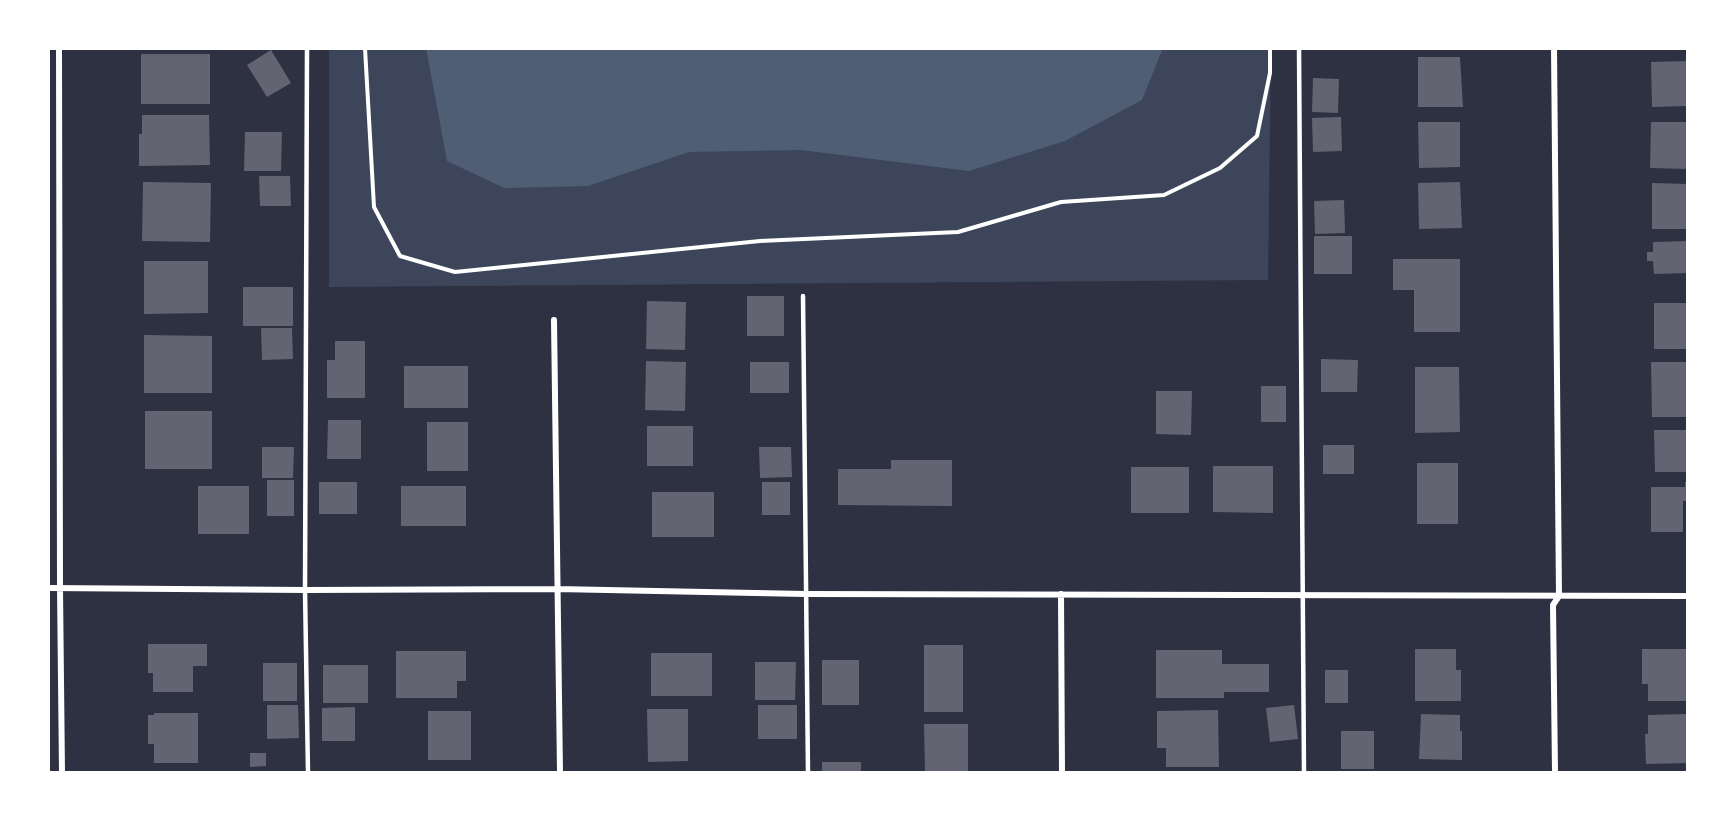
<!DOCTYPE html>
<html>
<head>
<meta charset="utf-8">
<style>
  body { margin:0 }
  #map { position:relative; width:1736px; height:821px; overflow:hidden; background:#2d3142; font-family:"Source Sans 3",sans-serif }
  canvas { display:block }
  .frame { position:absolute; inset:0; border:50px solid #fff; pointer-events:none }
</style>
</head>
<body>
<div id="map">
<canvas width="1736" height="821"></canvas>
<div class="frame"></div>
</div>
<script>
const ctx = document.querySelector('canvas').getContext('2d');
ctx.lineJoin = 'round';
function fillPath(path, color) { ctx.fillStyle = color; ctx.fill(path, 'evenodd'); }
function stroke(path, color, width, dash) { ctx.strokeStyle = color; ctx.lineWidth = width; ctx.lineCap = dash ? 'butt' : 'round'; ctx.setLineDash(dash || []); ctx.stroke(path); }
const green = new Path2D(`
  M 329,48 L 1271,48 L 1268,280 L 329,287 Z`);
const water = new Path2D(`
  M 426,48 L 1163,48 L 1142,100 L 1065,141 L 969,171 L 801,150 L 689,152 L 588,186 L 504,188 L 447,161 Z`);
const building = new Path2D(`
  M 271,50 L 291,83 L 267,97 L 247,65 Z
  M 141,54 L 210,54 L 210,104 L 141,104 Z
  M 1418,57 L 1460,57 L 1463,107 L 1418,107 Z
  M 1688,61 L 1688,106 L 1652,107 L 1651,62 Z
  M 1313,78 L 1339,79 L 1338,113 L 1312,112 Z
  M 142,115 L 209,115 L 210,165 L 139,166 L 139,134 L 142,134 Z
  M 1341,117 L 1342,151 L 1313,152 L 1312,118 Z
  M 1418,122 L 1460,122 L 1460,167 L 1419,168 Z
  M 1651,122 L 1688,122 L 1688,169 L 1650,168 Z
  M 245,132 L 282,132 L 281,171 L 244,171 Z
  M 259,176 L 290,176 L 291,206 L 260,206 Z
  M 143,182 L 211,183 L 210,242 L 142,241 Z
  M 1460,182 L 1462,228 L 1419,229 L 1418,183 Z
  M 1652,183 L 1688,184 L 1688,229 L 1652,229 Z
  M 1344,200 L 1345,233 L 1315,234 L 1314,201 Z
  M 1314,236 L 1352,236 L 1352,274 L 1314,274 Z
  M 1688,241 L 1688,273 L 1654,274 L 1653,261 L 1647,261 L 1647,252 L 1653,252 L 1653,242 Z
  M 1393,259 L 1460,259 L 1460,332 L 1414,332 L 1414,290 L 1393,290 Z
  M 144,261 L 208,261 L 208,313 L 144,314 Z
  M 243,287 L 293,287 L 293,326 L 243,326 Z
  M 747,296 L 784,296 L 784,336 L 747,336 Z
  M 647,301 L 686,302 L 685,350 L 646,349 Z
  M 1654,303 L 1688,303 L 1688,349 L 1654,349 Z
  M 261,328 L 292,328 L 293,359 L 262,360 Z
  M 144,335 L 212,336 L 212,393 L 144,393 Z
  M 335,341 L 365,341 L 365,398 L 327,398 L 327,360 L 335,360 Z
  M 1321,359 L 1358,360 L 1357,392 L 1321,392 Z
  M 646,361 L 686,362 L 685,411 L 645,410 Z
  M 750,362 L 789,362 L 789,393 L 750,393 Z
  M 1651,362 L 1688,362 L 1688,417 L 1652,417 Z
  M 404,366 L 468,366 L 468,408 L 404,408 Z
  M 1415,367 L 1459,367 L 1460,432 L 1415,433 Z
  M 1261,386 L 1286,386 L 1286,422 L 1261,422 Z
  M 1156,391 L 1192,391 L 1191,435 L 1156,434 Z
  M 145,411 L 212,411 L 212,469 L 145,469 Z
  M 328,420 L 361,420 L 361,459 L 327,459 Z
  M 427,422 L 468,422 L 468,471 L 427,471 Z
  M 647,426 L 693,426 L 693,466 L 647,466 Z
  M 1654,430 L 1688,430 L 1688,472 L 1655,472 Z
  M 1323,445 L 1354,445 L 1354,474 L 1323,474 Z
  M 262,447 L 294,447 L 293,478 L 262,478 Z
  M 759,447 L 791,447 L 792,477 L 760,478 Z
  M 891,460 L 952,460 L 952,506 L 838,505 L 838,469 L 891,469 Z
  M 1417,463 L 1458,463 L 1458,524 L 1417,524 Z
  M 1213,466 L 1273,466 L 1273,513 L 1213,512 Z
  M 1131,467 L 1189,467 L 1189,513 L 1131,513 Z
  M 267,480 L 294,480 L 294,516 L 267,516 Z
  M 319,482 L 357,482 L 357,514 L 319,514 Z
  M 762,482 L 790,482 L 790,515 L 762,515 Z
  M 1685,482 L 1688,482 L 1688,501 L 1683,501 L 1683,532 L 1651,532 L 1651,487 L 1685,487 Z
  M 198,486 L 249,486 L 249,534 L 198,534 Z
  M 401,486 L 466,486 L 466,526 L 401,526 Z
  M 652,492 L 714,492 L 714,537 L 652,537 Z
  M 148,644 L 207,644 L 207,666 L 193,666 L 193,692 L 153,692 L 153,673 L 148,673 Z
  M 924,645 L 963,645 L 963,712 L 924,712 Z
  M 1415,649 L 1456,649 L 1456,670 L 1461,670 L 1461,701 L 1415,701 Z
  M 1642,649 L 1687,649 L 1687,701 L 1648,701 L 1648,684 L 1642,684 Z
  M 1156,650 L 1222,650 L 1222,664 L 1269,664 L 1269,692 L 1224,692 L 1224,698 L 1156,698 Z
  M 396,651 L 466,651 L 466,681 L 457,681 L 457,698 L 396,698 Z
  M 651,653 L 712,653 L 712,696 L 651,696 Z
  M 822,660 L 859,660 L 859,705 L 822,705 Z
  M 755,662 L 796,662 L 795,700 L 755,700 Z
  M 263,663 L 297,663 L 297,701 L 263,701 Z
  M 323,665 L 368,665 L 368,703 L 323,703 Z
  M 1325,670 L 1348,670 L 1348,703 L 1325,703 Z
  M 267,705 L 298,705 L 299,738 L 267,739 Z
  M 758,705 L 797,705 L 797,739 L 758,739 Z
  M 1294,705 L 1298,739 L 1270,742 L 1266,708 Z
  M 355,707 L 355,741 L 322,741 L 322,708 Z
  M 647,709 L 688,709 L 688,761 L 648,762 Z
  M 1218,710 L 1219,767 L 1166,767 L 1166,748 L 1157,748 L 1157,711 Z
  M 428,711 L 471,711 L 471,760 L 428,760 Z
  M 154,713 L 198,713 L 198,763 L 154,763 L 154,744 L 148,744 L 148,715 L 154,715 Z
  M 1421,714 L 1460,715 L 1460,731 L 1462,731 L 1462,760 L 1419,759 Z
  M 1688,714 L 1688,763 L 1646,764 L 1645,734 L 1648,734 L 1648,715 Z
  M 924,724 L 968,724 L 968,773 L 925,773 Z
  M 1341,731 L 1374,731 L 1374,769 L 1341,769 Z
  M 250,753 L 266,753 L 266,766 L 250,767 Z
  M 822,762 L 861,762 L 861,773 L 822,773 Z`);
const path = new Path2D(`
  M 365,48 L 374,207 L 400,256 L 455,272 L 760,241 L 958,232 L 1061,202 L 1164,195 L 1220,168 L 1257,136 L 1270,73 L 1270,48`);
const service = new Path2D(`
  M 307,48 L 305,590 L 308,773
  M 1299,48 L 1304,773
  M 803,296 L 808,773`);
const minor = new Path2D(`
  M 59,48 L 60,588 L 62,773
  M 1554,48 L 1559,596 L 1553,605 L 1555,773
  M 554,320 L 560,773
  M 48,588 L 305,590 L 557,589 L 805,594 L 1688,596
  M 1061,594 L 1062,773`);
fillPath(green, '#3c4559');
fillPath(water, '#4f5d75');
fillPath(building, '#626471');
stroke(path, '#fff', 4);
stroke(service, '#fff', 4.5);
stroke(minor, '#fff', 6);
</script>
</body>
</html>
